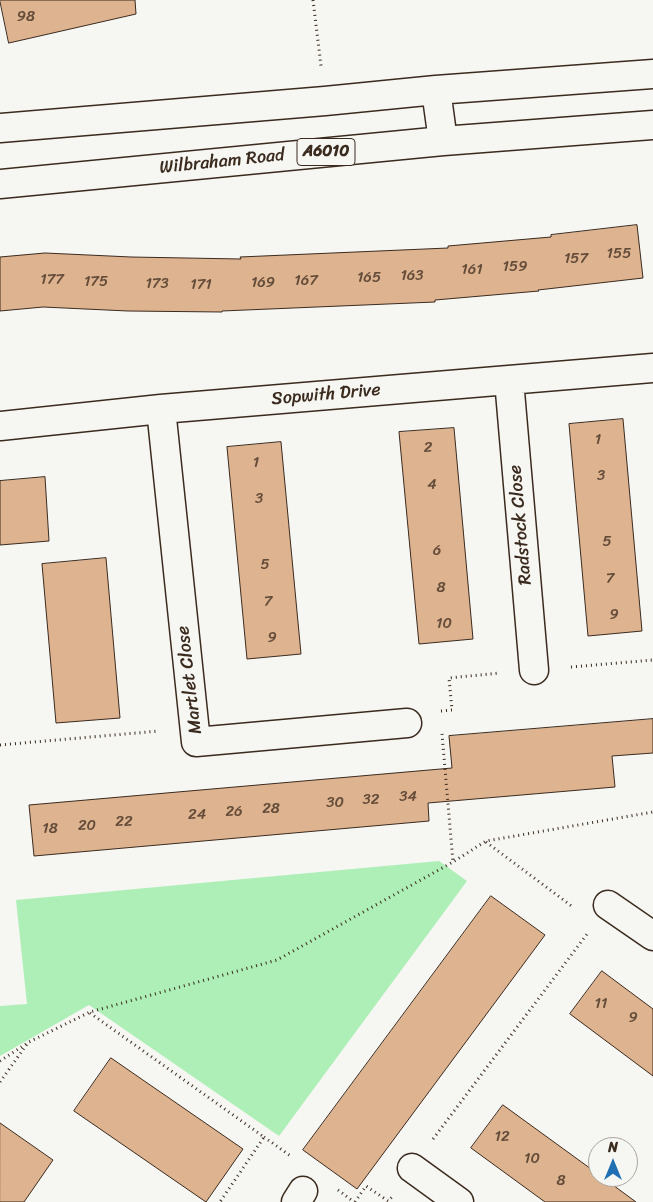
<!DOCTYPE html>
<html>
<head>
<meta charset="utf-8">
<style>
  body { margin:0 }
  #map { position:relative; width:653px; height:1202px; overflow:hidden; background:#f6f6f2; font-family:Sriracha,sans-serif }
  canvas { display:block }
  .north { position:absolute; left:588px; top:1137px; width:50px; height:50px; box-sizing:border-box; background:#f6f6f2; border:1px solid #aba49d; border-radius:50%; rotate:0deg; font-size:14px; font-weight:700; line-height:20px; text-align:center; color:#3b2a1e }
  .north::after { content:''; display:block; margin:auto; width:18px; height:22px; background:#1f6fb2; clip-path:polygon(50% 0,100% 100%,50% 72%,0 100%) }
</style>
</head>
<body>
<div id="map">
<canvas width="653" height="1202"></canvas>
<div class="north">N</div>
</div>
<script>
const ctx = document.querySelector('canvas').getContext('2d');
ctx.lineJoin = 'round';
function fillPath(path, color) { ctx.fillStyle = color; ctx.fill(path, 'evenodd'); }
function stroke(path, color, width, dash) { ctx.strokeStyle = color; ctx.lineWidth = width; ctx.lineCap = dash ? 'butt' : 'round'; ctx.setLineDash(dash || []); ctx.stroke(path); }
function label(font, color, halo, rows, align = 'center') {
  ctx.font = font + ' Sriracha,sans-serif'; ctx.lineWidth = 4; ctx.setLineDash([]); ctx.textBaseline = 'middle'; ctx.strokeStyle = halo; ctx.fillStyle = color; for (const [text, x, y, turn = 0] of rows) {
    ctx.save(); ctx.translate(x, y); ctx.rotate((+turn || 0) * Math.PI / 180); ctx.textAlign = isNaN(turn) ? turn : align; if (halo) ctx.strokeText(text, 0, 0); ctx.fillText(text, 0, 0); ctx.restore();
  }
}
const green = new Path2D(`
  M 439,861 L 467,881 L 279,1136 L 89,1005 L 0,1056 L 0,1006 L 27,1004 L 16,900 Z`);
const building = new Path2D(`
  M 0,0 L 135,0 L 136,14 L 9,43 Z
  M 637,225 L 643,278 L 538,290 L 539,291 L 435,300 L 435,302 L 222,311 L 222,312 L 128,311 L 43,307 L 0,311 L 0,257 L 45,253 L 131,257 L 241,259 L 240,257 L 448,248 L 448,246 L 551,237 L 551,235 Z
  M 623,419 L 642,631 L 588,636 L 569,424 Z
  M 454,428 L 473,639 L 419,644 L 399,432 Z
  M 281,442 L 301,654 L 247,659 L 227,447 Z
  M 45,477 L 49,541 L 0,545 L 0,481 Z
  M 106,558 L 120,718 L 56,723 L 42,564 Z
  M 653,719 L 653,753 L 612,756 L 615,787 L 428,803 L 429,821 L 34,856 L 29,805 L 452,768 L 449,736 Z
  M 491,896 L 545,935 L 357,1189 L 303,1150 Z
  M 602,971 L 653,1009 L 653,1076 L 570,1014 Z
  M 111,1058 L 243,1149 L 206,1202 L 74,1111 Z
  M 503,1105 L 598,1174 L 598,1177 L 602,1177 L 636,1202 L 545,1202 L 471,1148 Z
  M 0,1123 L 53,1160 L 24,1202 L 0,1202 Z`);
const path = new Path2D(`
  M 313,0 L 321,66
  M 571,667 L 653,660
  M 441,711 L 452,710 L 449,678 L 500,673
  M 442,734 L 453,862
  M 0,745 L 159,731
  M 486,842 L 573,907
  M 90,1013 L 264,1137 L 220,1202
  M 0,1061 L 29,1042 L 90,1012 L 277,960 L 453,862 L 486,841 L 653,812
  M 0,1082 L 27,1044
  M 264,1137 L 292,1157
  M 433,1139 L 587,934
  M 338,1190 L 354,1202
  M 355,1202 L 366,1186 L 388,1201 L 392,1197`);
const minor = new Path2D(`
  M 509,380 L 534,670
  M 161,409 L 196,742 L 407,723
  M 0,426 L 161,409 L 653,368
  M 608,905 L 653,936
  M 412,1168 L 459,1202
  M 296,1202 L 303,1191`);
const trunk = new Path2D(`
  M 436,90 L 443,141
  M 0,128 L 325,101 L 436,90 L 653,74
  M 0,184 L 443,141 L 653,125`);
const numberNames = [
  ["98",26,17],
  ["155",619,254],
  ["157",576,259],
  ["159",515,267],
  ["161",472,270],
  ["163",412,276],
  ["165",369,278],
  ["177",52,280],
  ["167",306,281],
  ["175",96,282],
  ["169",263,283],
  ["173",157,284],
  ["171",201,285],
  ["1",598,440],
  ["2",428,448],
  ["1",256,463],
  ["3",601,476],
  ["4",432,485],
  ["3",259,499],
  ["5",607,542],
  ["6",437,551],
  ["5",265,565],
  ["7",610,579],
  ["8",441,588],
  ["7",268,602],
  ["9",614,615],
  ["10",444,624],
  ["9",272,638],
  ["34",408,797],
  ["32",371,800],
  ["30",335,803],
  ["28",271,809],
  ["26",234,812],
  ["24",197,815],
  ["22",124,822],
  ["20",87,826],
  ["18",50,829],
  ["11",601,1004],
  ["9",633,1018],
  ["12",502,1137],
  ["10",532,1159],
  ["8",561,1181]
];
const shields = [
  [326,152,58]
];
const shieldNames = [
  ["A6010",326,152]
];
const streetNames = [
  ["Wilbraham Road",222,162,-6],
  ["Sopwith Drive",326,395,-5],
  ["Radstock Close",521,525,-95],
  ["Martlet Close",190,680,-97]
];
fillPath(green, '#aeefb8');
fillPath(building, '#deb38f');
stroke(building, '#3b2a1e', 1);
stroke(minor, '#3b2a1e', 31);
stroke(trunk, '#3b2a1e', 31);
stroke(path, '#3b2a1e', 3, [1, 4]);
stroke(minor, '#f6f6f2', 28);
stroke(trunk, '#f6f6f2', 28);
label('15px', '#644c3a', null, numberNames);
for (const [x, y, w] of shields) { const box = new Path2D(); box.roundRect(x - w / 2, y - 13.5, w, 27, 4); ctx.fillStyle = '#f6f6f2'; ctx.fill(box); stroke(box, '#3b2a1e', 1); }
label('bold 16px', '#3b2a1e', null, shieldNames);
label('18px', '#3b2a1e', '#f6f6f2', streetNames);
</script>
</body>
</html>
